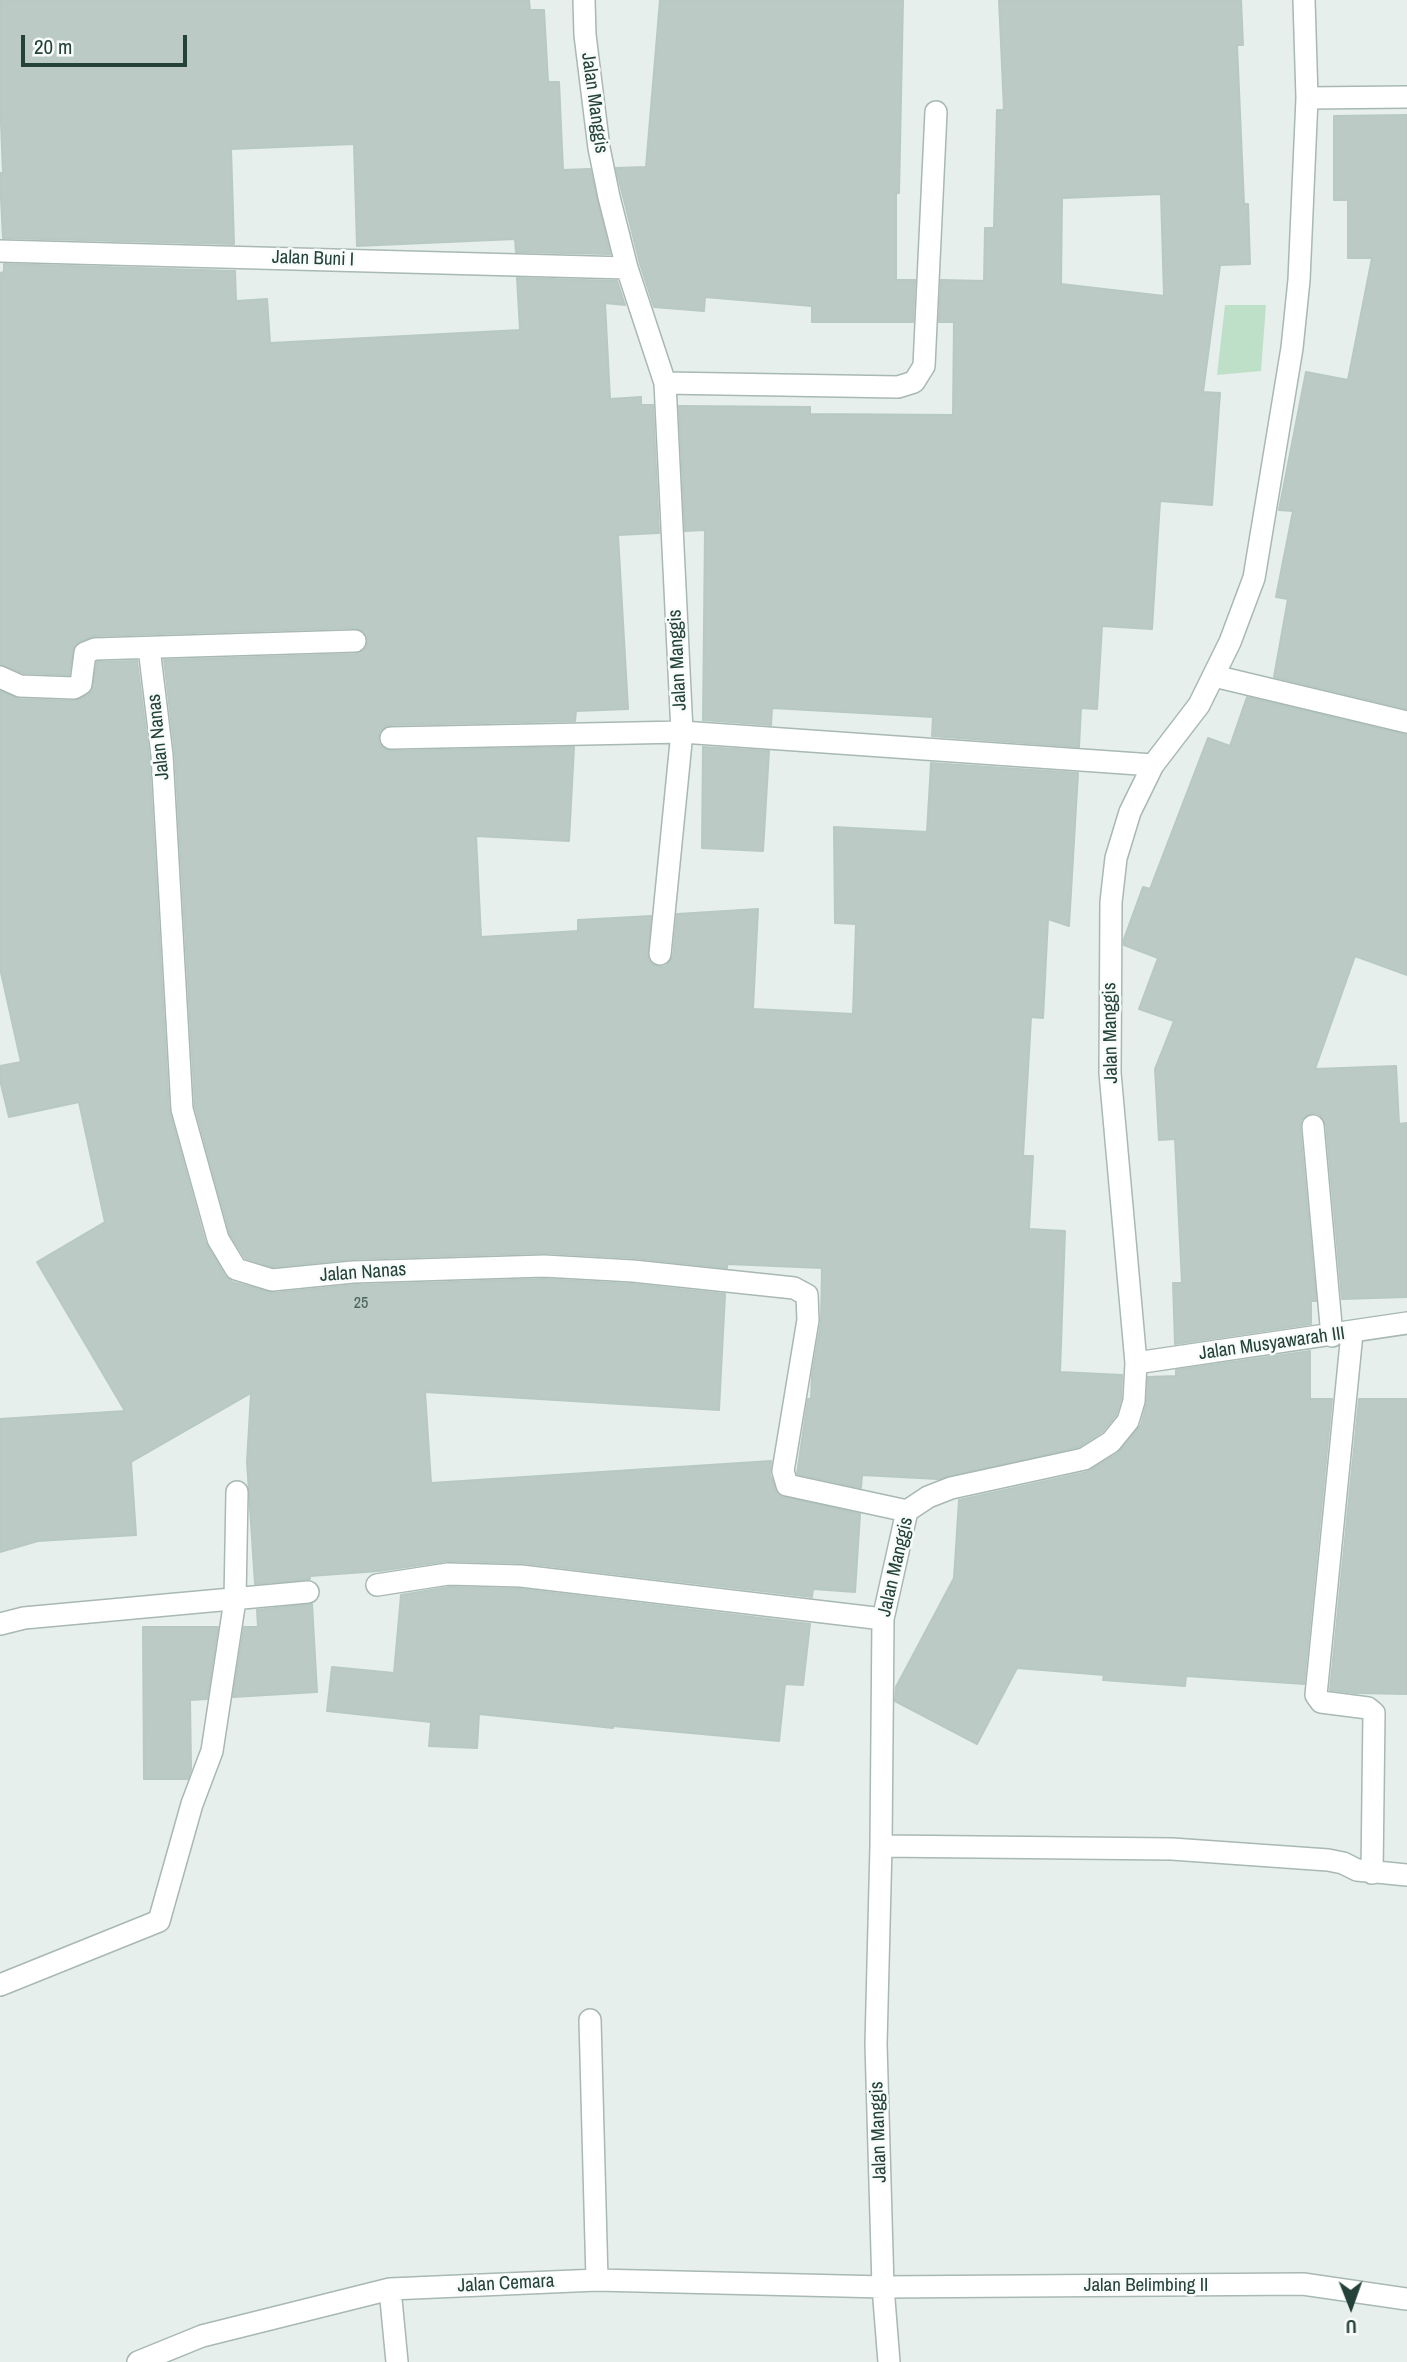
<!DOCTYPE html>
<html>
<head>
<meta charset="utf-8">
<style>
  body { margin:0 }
  #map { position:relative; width:1407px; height:2362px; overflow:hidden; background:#e6efeb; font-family:"Archivo Narrow",sans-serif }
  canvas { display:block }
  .north { position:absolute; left:1316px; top:2271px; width:70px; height:70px; -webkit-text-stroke:5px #f7fbf9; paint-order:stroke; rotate:179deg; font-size:19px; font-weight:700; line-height:28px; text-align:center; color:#24423a }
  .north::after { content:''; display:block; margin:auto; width:24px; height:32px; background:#24423a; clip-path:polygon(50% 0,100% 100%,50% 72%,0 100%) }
  .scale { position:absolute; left:21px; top:35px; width:166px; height:32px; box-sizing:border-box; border:4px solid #24423a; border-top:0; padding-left:9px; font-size:21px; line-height:24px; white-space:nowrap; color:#24423a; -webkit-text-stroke:5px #f7fbf9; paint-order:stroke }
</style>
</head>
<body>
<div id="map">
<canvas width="1407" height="2362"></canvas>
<div class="north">U</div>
<div class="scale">20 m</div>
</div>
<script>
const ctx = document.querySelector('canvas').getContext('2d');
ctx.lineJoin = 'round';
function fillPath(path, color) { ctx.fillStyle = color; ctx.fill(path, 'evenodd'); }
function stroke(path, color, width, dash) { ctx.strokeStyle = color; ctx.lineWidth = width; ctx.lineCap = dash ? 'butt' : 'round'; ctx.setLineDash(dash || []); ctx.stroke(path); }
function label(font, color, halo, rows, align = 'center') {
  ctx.font = font + ' "Archivo Narrow",sans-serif'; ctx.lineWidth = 5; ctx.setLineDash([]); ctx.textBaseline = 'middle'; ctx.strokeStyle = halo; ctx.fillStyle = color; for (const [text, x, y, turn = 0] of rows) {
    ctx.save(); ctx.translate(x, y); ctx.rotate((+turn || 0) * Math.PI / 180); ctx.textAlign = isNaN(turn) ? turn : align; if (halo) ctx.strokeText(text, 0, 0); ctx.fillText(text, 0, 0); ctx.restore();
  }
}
const green = new Path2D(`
  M 1225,305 L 1266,305 L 1261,371 L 1217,375 Z`);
const building = new Path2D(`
  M 0,0 L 529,0 L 530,10 L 544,10 L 548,82 L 559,82 L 563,170 L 590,169 L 610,254 L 516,252 L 515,239 L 357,246 L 354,144 L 231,149 L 234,244 L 3,238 L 0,178 L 0,173 L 3,173 L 0,98 Z
  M 660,0 L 903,0 L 899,193 L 896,193 L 896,280 L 915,280 L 913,322 L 812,322 L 812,306 L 705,297 L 704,311 L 654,307 L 640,264 L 616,168 L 646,167 Z
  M 999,0 L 1241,0 L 1243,45 L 1237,45 L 1244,204 L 1248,204 L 1250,264 L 1220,265 L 1203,392 L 1220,393 L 1212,505 L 1160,501 L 1152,629 L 1102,626 L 1097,709 L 1081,708 L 1079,747 L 932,736 L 933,717 L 772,708 L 771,725 L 703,720 L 705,530 L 685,531 L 679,406 L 810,407 L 810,414 L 953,415 L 954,322 L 939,322 L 941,280 L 984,281 L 985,228 L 994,228 L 997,110 L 1004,110 ZM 1161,194 L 1164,296 L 1061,284 L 1062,198 Z
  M 1407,115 L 1407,709 L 1274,677 L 1288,599 L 1276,597 L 1293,511 L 1279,510 L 1306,372 L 1348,380 L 1372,258 L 1348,258 L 1348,200 L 1334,200 L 1334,116 Z
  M 4,264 L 235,271 L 236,301 L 267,299 L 270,343 L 520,330 L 517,278 L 617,281 L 625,305 L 605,303 L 610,399 L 641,397 L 641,405 L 653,405 L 659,533 L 618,535 L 628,709 L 576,711 L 575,721 L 390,725 L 380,731 L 378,738 L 379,744 L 384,749 L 391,751 L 574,747 L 569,841 L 476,836 L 481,937 L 578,931 L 578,920 L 651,916 L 648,959 L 652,964 L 659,967 L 666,966 L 673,956 L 677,914 L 758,909 L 753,1009 L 853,1014 L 856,924 L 835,923 L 834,827 L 927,832 L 931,763 L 1078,773 L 1069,926 L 1048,919 L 1043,1018 L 1031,1017 L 1023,1156 L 1033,1156 L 1029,1229 L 1065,1231 L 1060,1372 L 1122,1375 L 1121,1399 L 1116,1415 L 1102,1432 L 1079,1447 L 938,1479 L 862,1475 L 861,1488 L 797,1474 L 808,1399 L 811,1399 L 812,1375 L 821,1322 L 822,1268 L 727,1264 L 727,1268 L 634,1258 L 545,1253 L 353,1259 L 273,1267 L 245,1258 L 230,1234 L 195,1107 L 175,754 L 164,660 L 355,654 L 366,648 L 368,640 L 362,630 L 355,628 L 95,636 L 80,641 L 74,646 L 69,675 L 23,673 L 0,664 L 0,273 L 4,272 Z
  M 137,661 L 149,756 L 169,1110 L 205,1242 L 225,1276 L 232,1282 L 273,1293 L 354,1285 L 544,1279 L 632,1284 L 725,1294 L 719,1410 L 425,1392 L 431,1483 L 771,1461 L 770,1475 L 779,1495 L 860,1514 L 855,1592 L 813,1589 L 812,1597 L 523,1563 L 448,1561 L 379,1571 L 310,1576 L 310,1579 L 255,1584 L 247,1462 L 251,1393 L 131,1462 L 136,1535 L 38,1541 L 0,1552 L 0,1419 L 125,1411 L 37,1262 L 105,1222 L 79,1102 L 9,1117 L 0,1080 L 0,1066 L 21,1062 L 0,968 L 0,691 L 19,699 L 74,701 L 88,695 L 92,691 L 97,662 Z
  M 1247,697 L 1407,735 L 1407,975 L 1355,956 L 1315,1069 L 1396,1066 L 1399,1124 L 1407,1123 L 1407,1297 L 1342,1299 L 1326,1125 L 1319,1114 L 1311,1113 L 1301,1120 L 1300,1127 L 1316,1301 L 1311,1301 L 1311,1324 L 1175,1344 L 1173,1283 L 1182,1283 L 1175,1139 L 1159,1140 L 1155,1069 L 1174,1021 L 1139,1009 L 1158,958 L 1124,945 L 1124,939 L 1143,887 L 1150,889 L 1208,738 L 1230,746 Z
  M 703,747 L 769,751 L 763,851 L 702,848 Z
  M 1310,1351 L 1310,1399 L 1332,1399 L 1304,1684 L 1186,1676 L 1185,1686 L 1103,1680 L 1104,1675 L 1017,1668 L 977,1744 L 895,1701 L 896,1687 L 954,1578 L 959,1500 L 1087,1472 L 1118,1453 L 1141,1425 L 1147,1402 L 1148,1377 L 1176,1376 L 1176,1370 Z
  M 1359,1399 L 1407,1399 L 1407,1694 L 1355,1693 L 1330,1690 Z
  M 449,1587 L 520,1589 L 810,1624 L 803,1685 L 785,1684 L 779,1741 L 613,1726 L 613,1728 L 479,1714 L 477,1748 L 429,1746 L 431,1722 L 327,1711 L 332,1667 L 394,1673 L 401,1595 Z
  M 312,1604 L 317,1692 L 233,1697 L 244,1627 L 258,1627 L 257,1610 Z
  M 143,1627 L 218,1627 L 207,1699 L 190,1700 L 191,1769 L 188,1779 L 144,1779 Z`);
const street = new Path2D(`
  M 584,0 L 585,35 L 599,148 L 609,197 L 627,268 L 665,383 L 682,732 L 660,954
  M 1307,98 L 1407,97
  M 0,251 L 627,268
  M 665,383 L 898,387 L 914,382 L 924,366 L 936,112
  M 149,648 L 162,755 L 182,1109 L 218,1239 L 236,1269 L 272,1280 L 353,1272 L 544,1266 L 633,1271 L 794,1288 L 807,1295 L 808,1320 L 783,1471 L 787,1485 L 907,1511
  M 1214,676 L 1407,722
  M 0,677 L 20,686 L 74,688 L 81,684 L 85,653 L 95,649 L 355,641
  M 391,738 L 682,732 L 1153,765
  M 1313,1126 L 1332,1336
  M 1352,1333 L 1316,1695 L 1321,1702 L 1368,1708 L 1374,1713 L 1372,1873
  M 1136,1363 L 1407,1323
  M 377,1585 L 448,1574 L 521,1576 L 883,1619
  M 0,1624 L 24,1618 L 308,1592
  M 881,1846 L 1172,1849 L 1328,1860 L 1343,1863 L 1357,1870 L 1407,1875
  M 0,1985 L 159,1921 L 192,1804 L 212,1751 L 235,1600 L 237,1492
  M 590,2020 L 597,2280
  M 390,2289 L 397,2362
  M 138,2362 L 202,2336 L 390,2289 L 597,2280 L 883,2287 L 1303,2284 L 1407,2299
  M 889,2362 L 883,2287 L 876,2044 L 881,1846 L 883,1619 L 907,1511 L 928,1497 L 951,1488 L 1084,1459 L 1111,1442 L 1128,1421 L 1134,1401 L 1136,1363 L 1110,1073 L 1111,902 L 1116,858 L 1130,812 L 1153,765 L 1199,705 L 1230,642 L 1254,578 L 1292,348 L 1299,280 L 1307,98 L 1304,0`);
const numberNames = [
  ["25",361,1304]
];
const streetNames = [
  ["Jalan Manggis",594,103,82],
  ["Jalan Buni I",313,259,2],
  ["Jalan Manggis",678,660,-93],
  ["Jalan Nanas",159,737,-96],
  ["Jalan Manggis",1111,1033,-91],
  ["Jalan Nanas",363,1273,-4],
  ["Jalan Musyawarah III",1272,1344,-8],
  ["Jalan Manggis",896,1567,-77],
  ["Jalan Manggis",879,2132,-92],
  ["Jalan Cemara",506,2284,-3],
  ["Jalan Belimbing II",1146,2286]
];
fillPath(green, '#bfe0c8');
fillPath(building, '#bbcac4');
stroke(building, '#b8c9c2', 2);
stroke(street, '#a8b8b2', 24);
stroke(street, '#fff', 21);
label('16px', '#4a645c', null, numberNames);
label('19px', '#24423a', '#f7fbf9', streetNames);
</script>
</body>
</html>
